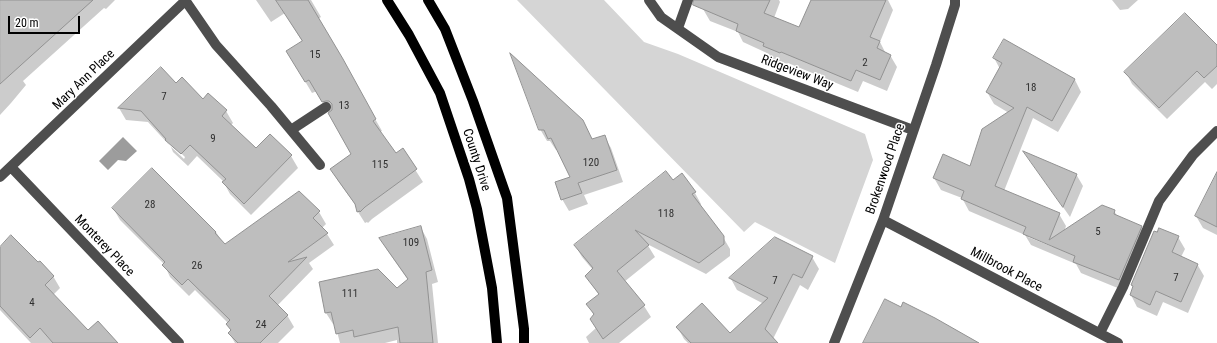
<!DOCTYPE html>
<html>
<head>
<meta charset="utf-8">
<style>
  body { margin:0 }
  #map { position:relative; width:1217px; height:343px; overflow:hidden; background:#fff; font-family:"Roboto Condensed",sans-serif }
  canvas { display:block }
  .scale { position:absolute; left:8px; top:16px; width:72px; height:18px; box-sizing:border-box; border:2px solid #000; border-top:0; padding-left:5px; font-size:12px; line-height:14px; white-space:nowrap; color:#000; -webkit-text-stroke:3px #fff; paint-order:stroke }
</style>
</head>
<body>
<div id="map">
<canvas width="1217" height="343"></canvas>
<div class="scale">20 m</div>
</div>
<script>
const ctx = document.querySelector('canvas').getContext('2d');
ctx.lineJoin = 'round';
function fillPath(path, color) { ctx.fillStyle = color; ctx.fill(path, 'evenodd'); }
function stroke(path, color, width, dash) { ctx.strokeStyle = color; ctx.lineWidth = width; ctx.lineCap = dash ? 'butt' : 'round'; ctx.setLineDash(dash || []); ctx.stroke(path); }
function label(font, color, halo, rows, align = 'center') {
  ctx.font = font + ' "Roboto Condensed",sans-serif'; ctx.lineWidth = 3; ctx.setLineDash([]); ctx.textBaseline = 'middle'; ctx.strokeStyle = halo; ctx.fillStyle = color; for (const [text, x, y, turn = 0] of rows) {
    ctx.save(); ctx.translate(x, y); ctx.rotate((+turn || 0) * Math.PI / 180); ctx.textAlign = isNaN(turn) ? turn : align; if (halo) ctx.strokeText(text, 0, 0); ctx.fillText(text, 0, 0); ctx.restore();
  }
}
const green = new Path2D(`
  M 517,0 L 604,0 L 644,42 L 678,54 L 865,134 L 873,160 L 835,263 L 755,222 L 744,232 Z`);
const water = new Path2D(`
  M 123,137 L 137,151 L 126,161 L 118,160 L 108,170 L 99,161 Z`);
const shadow = new Path2D(`
  M 16,0 L 115,0 L 106,9 L 104,8 L 23,81 L 26,85 L 11,103 L 0,115 L 0,15 Z
  M 256,0 L 311,0 L 321,17 L 318,19 L 382,131 L 380,132 L 396,154 L 402,149 L 423,182 L 372,219 L 368,223 L 367,222 L 365,223 L 358,212 L 357,207 L 338,181 L 331,169 L 352,154 L 317,91 L 312,93 L 287,51 L 303,42 L 285,13 L 271,22 Z
  M 707,0 L 779,0 L 780,2 L 774,18 L 800,28 L 815,0 L 888,0 L 893,10 L 880,42 L 886,54 L 890,55 L 897,67 L 887,91 L 863,81 L 858,92 L 788,63 L 787,64 L 771,58 L 769,54 L 743,42 L 738,32 L 710,21 L 703,9 Z
  M 1112,0 L 1138,0 L 1128,9 L 1120,10 Z
  M 1004,40 L 1075,80 L 1081,92 L 1058,132 L 1033,118 L 1004,191 L 1059,214 L 1066,226 L 1064,232 L 1114,211 L 1118,217 L 1141,226 L 1148,238 L 1125,291 L 1081,273 L 1076,264 L 1031,245 L 1025,235 L 969,211 L 962,198 L 941,190 L 934,178 L 971,167 L 1009,113 L 994,104 L 987,92 L 1000,69 L 994,58 ZM 1029,235 L 1053,245 L 1053,247 L 1028,237 Z
  M 1217,47 L 1217,84 L 1212,89 L 1205,82 L 1167,119 L 1132,84 L 1126,72 Z
  M 160,69 L 176,84 L 203,101 L 209,94 L 226,111 L 233,123 L 231,125 L 257,149 L 291,156 L 298,168 L 251,215 L 230,194 L 224,183 L 224,182 L 197,156 L 188,166 L 173,152 L 171,147 L 148,122 L 126,120 L 119,108 ZM 165,138 L 185,157 L 184,159 L 167,143 Z
  M 582,120 L 593,140 L 604,136 L 611,148 L 623,182 L 584,195 L 588,204 L 569,211 L 562,199 L 571,178 L 558,150 L 556,150 L 550,141 L 547,141 L 540,129 Z
  M 1032,163 L 1076,174 L 1083,186 L 1070,217 Z
  M 1217,178 L 1217,235 L 1203,228 L 1196,216 Z
  M 672,181 L 695,193 L 701,204 L 700,206 L 723,237 L 730,249 L 730,256 L 706,274 L 647,244 L 655,257 L 624,282 L 644,306 L 651,317 L 619,343 L 589,343 L 586,337 L 596,328 L 594,316 L 588,304 L 599,295 L 586,276 L 593,270 L 582,257 L 575,245 Z
  M 113,208 L 216,232 L 225,246 L 319,212 L 326,224 L 322,228 L 327,234 L 334,245 L 309,263 L 313,269 L 277,306 L 287,315 L 294,327 L 278,343 L 235,343 L 229,333 L 231,331 L 227,324 L 228,323 L 195,290 L 189,296 L 170,277 L 164,264 L 120,220 Z
  M 421,228 L 427,239 L 438,282 L 432,284 L 438,343 L 397,343 L 397,340 L 385,343 L 340,343 L 335,324 L 333,324 L 326,313 L 397,290 L 408,280 L 387,250 L 380,238 Z
  M 1178,237 L 1185,249 L 1181,257 L 1197,264 L 1204,276 L 1188,313 L 1163,302 L 1157,316 L 1137,307 L 1131,295 L 1134,288 L 1132,285 Z
  M 0,249 L 38,264 L 53,276 L 60,288 L 53,295 L 88,332 L 116,343 L 31,343 L 0,310 Z
  M 812,257 L 819,269 L 808,290 L 800,285 L 773,339 L 776,343 L 688,343 L 684,339 L 678,328 L 730,335 L 764,304 L 737,290 L 731,279 Z`);
const building = new Path2D(`
  M 0,0 L 93,0 L 0,84 Z
  M 276,0 L 308,0 L 343,59 L 376,119 L 373,121 L 396,153 L 403,148 L 417,169 L 365,207 L 360,212 L 360,211 L 357,212 L 355,204 L 330,169 L 351,154 L 328,113 L 332,110 L 332,104 L 329,101 L 326,101 L 322,102 L 309,80 L 305,82 L 286,51 L 302,41 Z
  M 694,0 L 770,0 L 764,13 L 799,27 L 811,0 L 886,0 L 870,37 L 880,41 L 877,48 L 891,55 L 880,80 L 856,70 L 851,81 L 781,52 L 780,53 L 763,46 L 764,43 L 736,31 L 738,24 L 693,5 Z
  M 1185,13 L 1217,45 L 1217,66 L 1204,78 L 1197,71 L 1159,108 L 1124,72 Z
  M 1004,39 L 1075,79 L 1052,121 L 1027,107 L 995,186 L 1060,213 L 1049,240 L 1102,205 L 1115,210 L 1114,214 L 1142,226 L 1119,280 L 1073,262 L 1075,256 L 1023,234 L 1026,227 L 961,199 L 964,191 L 933,178 L 943,154 L 970,166 L 982,129 L 1014,108 L 986,92 L 1002,63 L 993,58 Z
  M 510,53 L 583,120 L 592,139 L 605,135 L 617,170 L 578,183 L 582,193 L 561,200 L 555,182 L 570,177 L 551,138 L 548,139 L 544,130 L 539,130 Z
  M 161,67 L 176,83 L 182,77 L 203,99 L 208,93 L 227,110 L 222,116 L 256,148 L 270,134 L 292,155 L 244,204 L 222,182 L 226,179 L 190,145 L 181,154 L 165,140 L 166,139 L 141,111 L 118,108 Z
  M 1023,151 L 1077,174 L 1063,207 Z
  M 152,168 L 216,232 L 215,233 L 225,244 L 299,191 L 320,211 L 313,218 L 328,233 L 288,262 L 307,257 L 269,296 L 288,315 L 260,343 L 238,343 L 228,333 L 231,330 L 226,324 L 230,320 L 188,279 L 182,285 L 162,265 L 165,262 L 112,208 Z
  M 666,171 L 673,180 L 682,173 L 696,192 L 692,194 L 724,236 L 724,244 L 699,263 L 635,230 L 649,245 L 617,271 L 645,305 L 603,339 L 590,319 L 594,314 L 586,304 L 599,294 L 585,276 L 593,268 L 574,245 Z
  M 1217,172 L 1217,227 L 1195,216 Z
  M 421,226 L 432,270 L 426,272 L 433,343 L 400,343 L 398,327 L 354,337 L 353,330 L 336,334 L 331,312 L 325,313 L 319,282 L 378,269 L 397,288 L 408,279 L 379,238 Z
  M 1159,228 L 1179,236 L 1172,252 L 1198,264 L 1181,302 L 1156,291 L 1150,305 L 1130,295 L 1133,286 L 1131,285 L 1154,231 L 1157,232 Z
  M 11,235 L 38,262 L 40,261 L 54,276 L 45,285 L 88,330 L 98,321 L 118,343 L 53,343 L 40,328 L 30,338 L 0,306 L 0,247 Z
  M 775,237 L 813,256 L 802,278 L 793,274 L 765,329 L 778,343 L 691,343 L 676,327 L 702,303 L 730,333 L 768,298 L 729,278 Z
  M 885,299 L 901,307 L 903,302 L 935,318 L 979,343 L 863,343 Z`);
const minor = new Path2D(`
  M 185,0 L 216,45 L 271,106 L 320,165
  M 649,0 L 661,17 L 718,57 L 913,130
  M 678,28 L 688,0
  M 291,130 L 326,107
  M 11,167 L 179,343
  M 0,177 L 185,1
  M 883,220 L 1118,343
  M 1100,333 L 1123,287 L 1159,201 L 1193,155 L 1217,131
  M 834,343 L 883,220 L 936,65 L 955,5 L 955,0`);
const major = new Path2D(`
  M 387,0 L 409,35 L 440,93 L 469,179 L 477,209 L 492,288 L 497,343
  M 428,0 L 445,29 L 473,101 L 507,198 L 524,329 L 524,343`);
const numberNames = [
  ["15",315,55],
  ["2",865,63],
  ["18",1031,88],
  ["7",164,97],
  ["13",344,106],
  ["9",213,139],
  ["120",591,163],
  ["115",380,165],
  ["28",150,205],
  ["118",666,214],
  ["5",1098,232],
  ["109",411,243],
  ["26",197,266],
  ["7",1176,278],
  ["7",775,281],
  ["111",350,294],
  ["4",32,303],
  ["24",261,325]
];
const streetNames = [
  ["Ridgeview Way",797,73,21],
  ["Mary Ann Place",84,80,-44],
  ["County Drive",476,160,72],
  ["Brokenwood Place",886,169,-71],
  ["Monterey Place",104,246,46],
  ["Millbrook Place",1006,270,28]
];
fillPath(green, '#d5d5d5');
fillPath(water, '#9c9c9c');
fillPath(shadow, '#0003');
fillPath(building, '#bebebe');
stroke(building, '#929292', 1);
stroke(minor, '#4e4e4e', 10);
stroke(major, '#000', 10);
label('11px', '#303030', null, numberNames);
label('13px', '#000', '#fff', streetNames);
</script>
</body>
</html>
